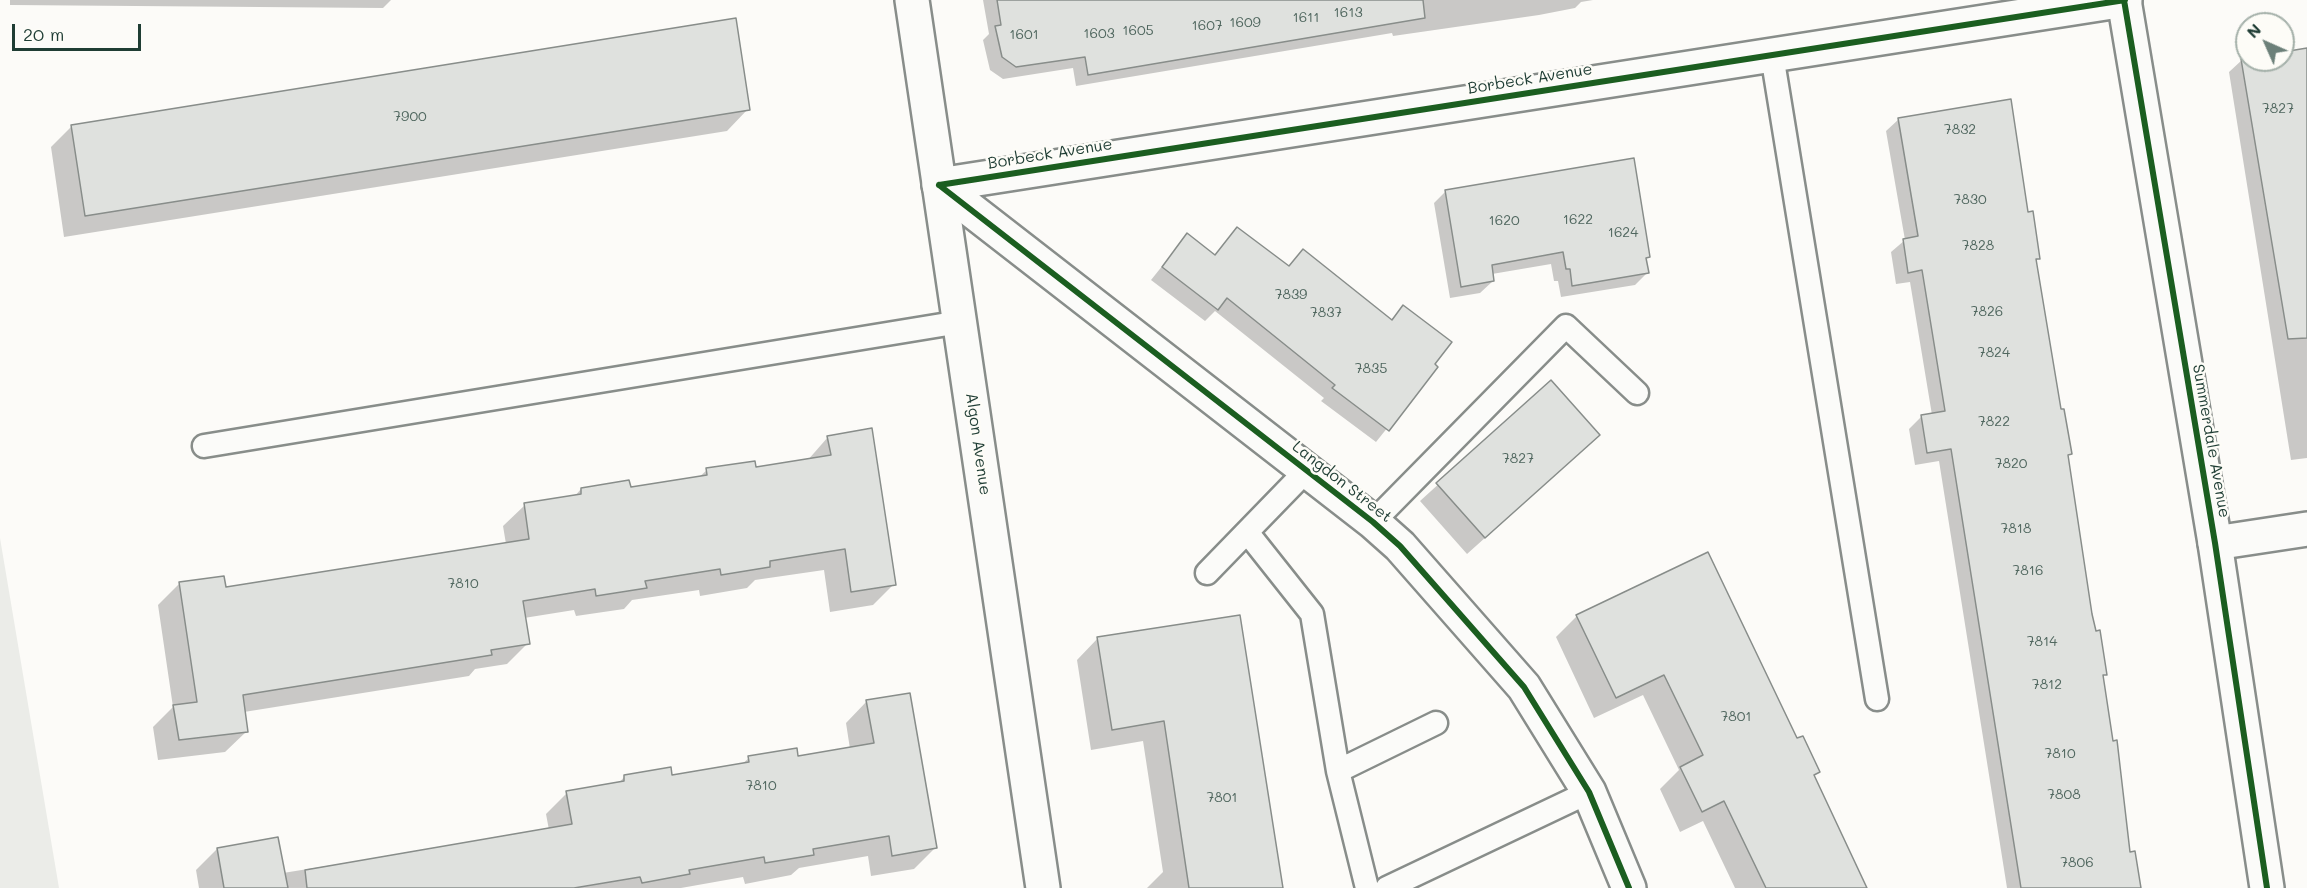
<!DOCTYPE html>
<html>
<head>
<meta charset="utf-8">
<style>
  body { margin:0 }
  #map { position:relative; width:2307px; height:888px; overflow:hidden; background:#fcfbf8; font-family:Mali,sans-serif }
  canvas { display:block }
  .north { position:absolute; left:2235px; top:12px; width:60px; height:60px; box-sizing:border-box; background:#fdfcf7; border:2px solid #a4b0a9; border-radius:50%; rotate:315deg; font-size:16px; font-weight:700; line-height:24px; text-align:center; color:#1f3d34 }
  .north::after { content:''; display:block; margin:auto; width:21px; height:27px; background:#6c8079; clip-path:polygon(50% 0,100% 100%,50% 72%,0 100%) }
  .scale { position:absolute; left:12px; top:24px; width:129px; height:27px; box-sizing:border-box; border:3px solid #1f3d34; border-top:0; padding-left:8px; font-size:18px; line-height:21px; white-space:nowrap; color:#1f3d34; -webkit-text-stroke:4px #fdfcf7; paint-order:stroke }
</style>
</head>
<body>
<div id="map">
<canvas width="2307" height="888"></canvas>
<div class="north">N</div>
<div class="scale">20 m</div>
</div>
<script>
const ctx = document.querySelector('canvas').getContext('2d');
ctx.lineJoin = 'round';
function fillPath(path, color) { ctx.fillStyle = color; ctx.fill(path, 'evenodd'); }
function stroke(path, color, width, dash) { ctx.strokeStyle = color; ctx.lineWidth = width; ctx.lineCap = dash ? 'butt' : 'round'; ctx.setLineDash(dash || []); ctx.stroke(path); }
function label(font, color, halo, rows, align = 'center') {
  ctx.font = font + ' Mali,sans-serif'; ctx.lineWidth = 5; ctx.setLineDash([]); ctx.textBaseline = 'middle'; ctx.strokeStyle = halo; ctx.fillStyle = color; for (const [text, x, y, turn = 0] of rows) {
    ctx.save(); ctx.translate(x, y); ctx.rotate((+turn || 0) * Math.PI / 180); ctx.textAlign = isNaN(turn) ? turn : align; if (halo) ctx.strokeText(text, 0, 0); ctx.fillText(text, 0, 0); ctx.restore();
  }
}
const green = new Path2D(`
  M 0,538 L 59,888 L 0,888 Z`);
const shadow = new Path2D(`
  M 10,0 L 391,0 L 383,8 L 10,5 Z
  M 983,0 L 1593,0 L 1581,2 L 1575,8 L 1539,15 L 1393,36 L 1392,33 L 1076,86 L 1073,68 L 1003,79 L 990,70 L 983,40 L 989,34 Z
  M 2307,50 L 2307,458 L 2291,460 L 2229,72 L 2242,60 L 2283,60 L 2283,53 Z
  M 748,109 L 727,131 L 64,237 L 51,147 L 72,126 Z
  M 1899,119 L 2027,213 L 2039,258 L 2035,262 L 2059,411 L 2070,453 L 2067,457 L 2090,614 L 2105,674 L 2102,678 L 2129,853 L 2139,888 L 2007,888 L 1939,461 L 1915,465 L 1909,429 L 1921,417 L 1932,415 L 1910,282 L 1896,284 L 1891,252 L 1905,240 L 1886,131 Z
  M 1446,191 L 1648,257 L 1645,260 L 1647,273 L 1635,285 L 1561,297 L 1558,281 L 1554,281 L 1551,264 L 1492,274 L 1493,281 L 1480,293 L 1450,298 L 1434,203 Z
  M 1237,229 L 1288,267 L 1303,251 L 1390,321 L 1403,307 L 1436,367 L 1376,442 L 1321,401 L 1324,398 L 1215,311 L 1205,321 L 1151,280 L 1187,235 L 1214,256 Z
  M 1551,382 L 1581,452 L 1467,554 L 1420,501 Z
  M 828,437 L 894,584 L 873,605 L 830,612 L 824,570 L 755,580 L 747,588 L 700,596 L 699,590 L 632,600 L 624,609 L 576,616 L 574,610 L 524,618 L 528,643 L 507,664 L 475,669 L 469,676 L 244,712 L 247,731 L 225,752 L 158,760 L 153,727 L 173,707 L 158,605 L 179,584 L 224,589 L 506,544 L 503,526 L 525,505 L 574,497 L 581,489 L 630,489 L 698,478 L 707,470 L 754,469 L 807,461 Z
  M 1239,616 L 1281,888 L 1147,888 L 1163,872 L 1143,741 L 1091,750 L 1077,660 L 1098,638 Z
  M 1577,616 L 1796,740 L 1818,772 L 1813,777 L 1866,888 L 1735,888 L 1703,821 L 1680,832 L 1660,789 L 1679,770 L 1643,695 L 1594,718 L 1556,637 Z
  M 867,701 L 935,848 L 914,869 L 871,876 L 868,856 L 799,868 L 791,875 L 745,884 L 743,877 L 681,888 L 199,888 L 196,870 L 217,849 L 283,873 L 549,830 L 546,814 L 567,793 L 618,784 L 625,776 L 671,777 L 742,764 L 749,758 L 797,758 L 850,749 L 846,723 Z`);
const building = new Path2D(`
  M 997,0 L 1423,0 L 1425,18 L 1088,75 L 1085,57 L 1016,67 L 1002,57 L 995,26 L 1001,25 Z
  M 736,18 L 750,110 L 85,216 L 71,125 Z
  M 2307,48 L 2307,338 L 2288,339 L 2241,59 L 2283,60 L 2283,52 Z
  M 2011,99 L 2028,212 L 2033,211 L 2040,259 L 2036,259 L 2061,409 L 2064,409 L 2072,454 L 2068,455 L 2092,614 L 2096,631 L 2100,630 L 2107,675 L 2103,675 L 2113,741 L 2117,740 L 2130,852 L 2135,851 L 2141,888 L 2021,888 L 1951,449 L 1927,453 L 1921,415 L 1945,411 L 1922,270 L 1908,273 L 1903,239 L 1918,236 L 1898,118 Z
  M 1634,158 L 1650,257 L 1646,258 L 1649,273 L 1572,286 L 1570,269 L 1566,269 L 1563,252 L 1492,265 L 1494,281 L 1461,287 L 1445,190 Z
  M 1237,227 L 1289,266 L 1303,249 L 1392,320 L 1403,305 L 1452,342 L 1435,364 L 1438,367 L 1389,431 L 1332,388 L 1335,385 L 1227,298 L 1218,310 L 1162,267 L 1187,233 L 1215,255 Z
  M 1551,380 L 1600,435 L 1485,538 L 1436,483 Z
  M 872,428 L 896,585 L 851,592 L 845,549 L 770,561 L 770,567 L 721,575 L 720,569 L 645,581 L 647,588 L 596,596 L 595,589 L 523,601 L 530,644 L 491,650 L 492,655 L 243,695 L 248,732 L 179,740 L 173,705 L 197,702 L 179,582 L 224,576 L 226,587 L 529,539 L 524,503 L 581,494 L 581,488 L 629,480 L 631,487 L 707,475 L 706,468 L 755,461 L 756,467 L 831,455 L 827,436 Z
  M 1708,552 L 1797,738 L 1803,736 L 1820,772 L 1814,775 L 1867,888 L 1766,888 L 1724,801 L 1702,812 L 1680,767 L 1703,755 L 1664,675 L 1616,698 L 1576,615 Z
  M 1240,615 L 1283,888 L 1189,888 L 1164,721 L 1112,730 L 1097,637 Z
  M 910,693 L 937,848 L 892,856 L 889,836 L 813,849 L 814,855 L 765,863 L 764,857 L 689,870 L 690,874 L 642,883 L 640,877 L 574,888 L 307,888 L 305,870 L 572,824 L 566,791 L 624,781 L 624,775 L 671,767 L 672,775 L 749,762 L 748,756 L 797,748 L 798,756 L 874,743 L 866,700 Z
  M 278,837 L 288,888 L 224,888 L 217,848 Z`);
const service = new Path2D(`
  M 1772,55 L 1877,699
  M 204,446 L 960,322
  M 1373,522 L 1566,326 L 1637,393
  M 1247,532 L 1312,614 L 1338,771 L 1367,888
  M 1207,573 L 1306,471
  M 1338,771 L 1436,723
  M 1387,888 L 1589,792`);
const minor = new Path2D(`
  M 939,185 L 2125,0
  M 939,185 L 1373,522 L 1400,546 L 1524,687 L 1589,792 L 1629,888
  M 2215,543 L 2307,529`);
const tertiary = new Path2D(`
  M 912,0 L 1043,888
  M 2124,0 L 2215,543 L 2267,888`);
const cycleway = new Path2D(`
  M 2124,0 L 2215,543 L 2267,888
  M 939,185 L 2125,0
  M 939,185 L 1373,522 L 1400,546 L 1524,687 L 1589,792 L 1629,888`);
const numberNames = [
  ["1613",1348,13],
  ["1611",1306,18],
  ["1609",1245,23],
  ["1607",1207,26],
  ["1605",1138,31],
  ["1603",1099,34],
  ["1601",1024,35],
  ["7827",2278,109],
  ["7900",410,117],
  ["7832",1960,130],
  ["7830",1970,200],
  ["1622",1578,220],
  ["1620",1504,221],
  ["1624",1623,233],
  ["7828",1978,246],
  ["7839",1291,295],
  ["7826",1987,312],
  ["7837",1326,313],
  ["7824",1994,353],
  ["7835",1371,369],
  ["7822",1994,422],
  ["7827",1518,459],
  ["7820",2011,464],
  ["7818",2016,529],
  ["7816",2028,571],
  ["7810",463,584],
  ["7814",2042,642],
  ["7812",2047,685],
  ["7801",1736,717],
  ["7810",2060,754],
  ["7810",761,786],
  ["7808",2064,795],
  ["7801",1222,798],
  ["7806",2077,863]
];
const streetNames = [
  ["Borbeck Avenue",1530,79,-9],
  ["Borbeck Avenue",1050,154,-9],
  ["Summerdale Avenue",2211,441,80],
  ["Algon Avenue",978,444,82],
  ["Langdon Street",1342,482,38]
];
fillPath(green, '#ebece8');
fillPath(shadow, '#0003');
fillPath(building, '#dfe1de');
stroke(building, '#888d8a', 1.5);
stroke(service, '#888d8a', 27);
stroke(minor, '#888d8a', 38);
stroke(tertiary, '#888d8a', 38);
stroke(service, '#fbfbf9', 22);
stroke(minor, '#fbfbf9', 33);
stroke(tertiary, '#fbfbf9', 33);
stroke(cycleway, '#1b5e20', 6);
label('14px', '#4f665e', null, numberNames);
label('16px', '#1f3d34', '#fdfcf7', streetNames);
</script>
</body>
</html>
